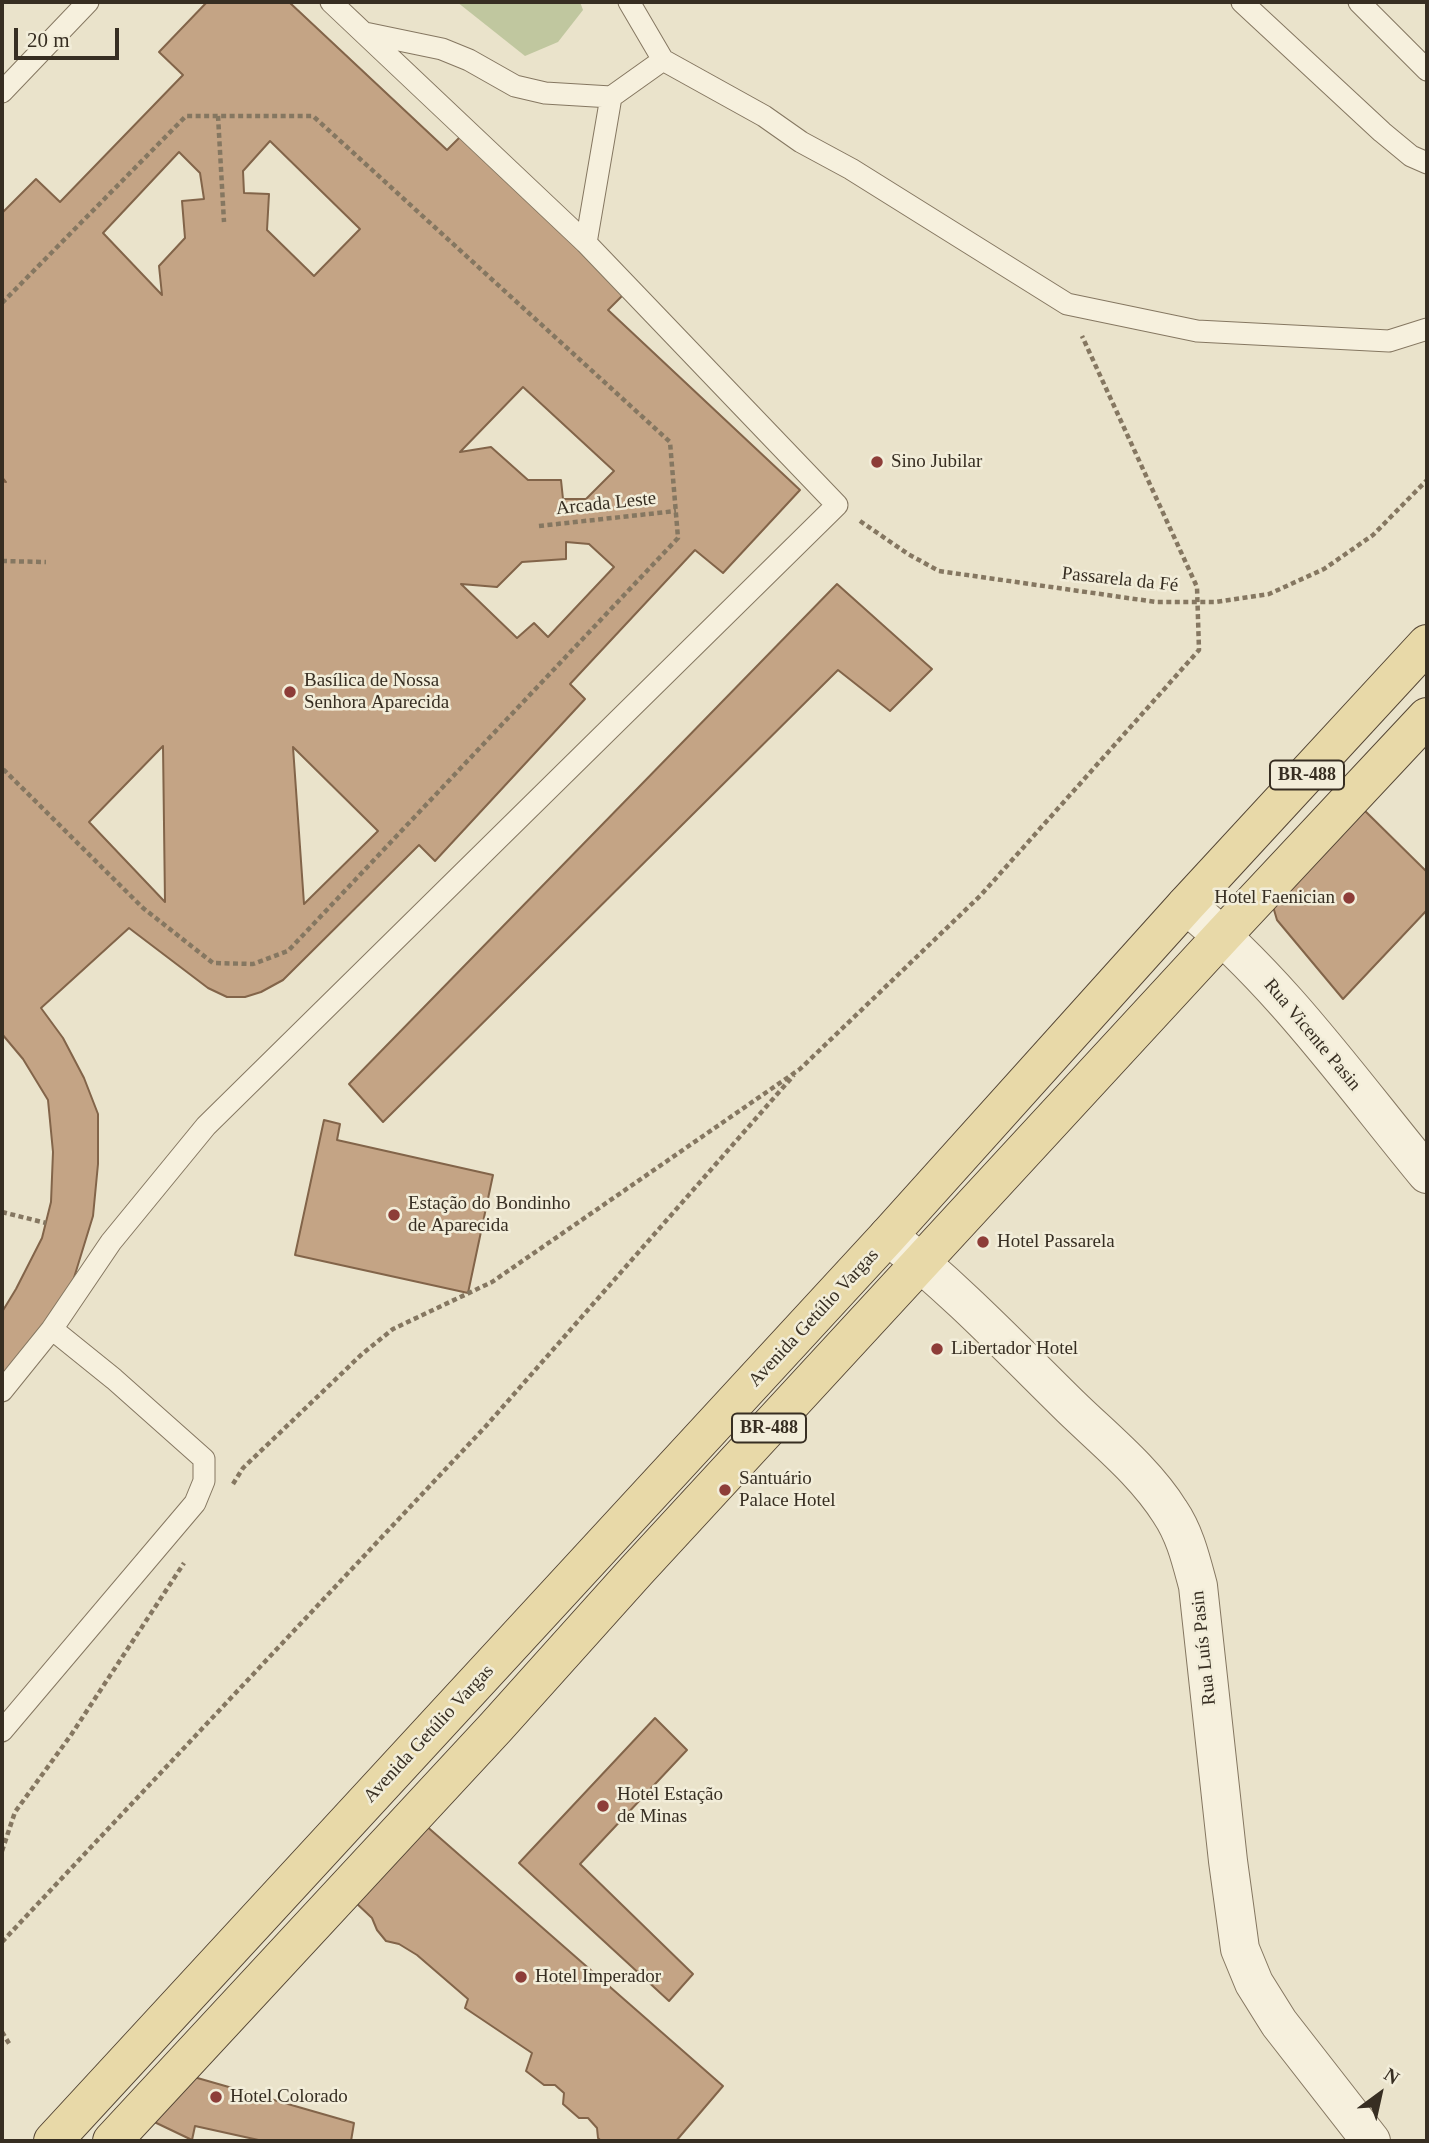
<!DOCTYPE html>
<html>
<head>
<meta charset="utf-8">
<style>
  body { margin:0 }
  #map { position:relative; width:1429px; height:2143px; overflow:hidden; background:#eae3cb; font-family:"Times New Roman",serif }
  canvas { display:block }
  .frame { position:absolute; inset:0; border:4px solid #372e22; pointer-events:none }
  .north { position:absolute; left:1345px; top:2059px; width:70px; height:70px; -webkit-text-stroke:5px #f2edd9; paint-order:stroke; rotate:33deg; font-size:19px; font-weight:700; line-height:28px; text-align:center; color:#372e22 }
  .north::after { content:''; display:block; margin:auto; width:24px; height:32px; background:#372e22; clip-path:polygon(50% 0,100% 100%,50% 72%,0 100%) }
  .scale { position:absolute; left:14px; top:28px; width:105px; height:32px; box-sizing:border-box; border:4px solid #372e22; border-top:0; padding-left:9px; font-size:21px; line-height:24px; white-space:nowrap; color:#372e22; -webkit-text-stroke:5px #f2edd9; paint-order:stroke }
</style>
</head>
<body>
<div id="map">
<canvas width="1429" height="2143"></canvas>
<div class="frame"></div>
<div class="north">N</div>
<div class="scale">20 m</div>
</div>
<script>
const ctx = document.querySelector('canvas').getContext('2d');
ctx.lineJoin = 'round';
function fillPath(path, color) { ctx.fillStyle = color; ctx.fill(path, 'evenodd'); }
function stroke(path, color, width, dash) { ctx.strokeStyle = color; ctx.lineWidth = width; ctx.lineCap = dash ? 'butt' : 'round'; ctx.setLineDash(dash || []); ctx.stroke(path); }
function label(font, color, halo, rows, align = 'center') {
  ctx.font = font + ' "Times New Roman",serif'; ctx.lineWidth = 5; ctx.setLineDash([]); ctx.textBaseline = 'middle'; ctx.strokeStyle = halo; ctx.fillStyle = color; for (const [text, x, y, turn = 0] of rows) {
    ctx.save(); ctx.translate(x, y); ctx.rotate((+turn || 0) * Math.PI / 180); ctx.textAlign = isNaN(turn) ? turn : align; if (halo) ctx.strokeText(text, 0, 0); ctx.fillText(text, 0, 0); ctx.restore();
  }
}
const green = new Path2D(`
  M 457,2 L 580,2 L 583,10 L 558,42 L 525,56 Z`);
const building = new Path2D(`
  M 207,2 L 289,2 L 447,150 L 463,134 L 626,292 L 608,310 L 800,490 L 723,573 L 695,550 L 570,684 L 585,699 L 435,861 L 419,845 L 283,980 L 261,992 L 245,997 L 227,997 L 208,988 L 129,928 L 41,1008 L 63,1038 L 84,1078 L 98,1114 L 98,1164 L 93,1216 L 73,1281 L 50,1318 L 2,1378 L 2,1312 L 16,1289 L 42,1238 L 51,1202 L 53,1152 L 48,1100 L 23,1059 L 2,1034 L 2,481 L 6,482 L 2,477 L 2,213 L 36,179 L 60,202 L 183,75 L 159,52 ZM 270,141 L 360,229 L 314,276 L 267,230 L 269,194 L 244,193 L 243,171 ZM 179,152 L 200,173 L 204,199 L 182,201 L 185,238 L 159,266 L 162,295 L 103,233 ZM 523,387 L 614,471 L 586,499 L 563,499 L 561,480 L 528,480 L 491,447 L 460,452 ZM 566,542 L 589,544 L 614,567 L 548,637 L 534,623 L 517,638 L 461,584 L 497,587 L 522,562 L 566,559 ZM 163,746 L 165,902 L 89,822 ZM 293,747 L 378,831 L 304,904 Z
  M 837,584 L 932,669 L 890,711 L 838,670 L 383,1122 L 349,1084 Z
  M 1360,806 L 1427,872 L 1427,910 L 1343,999 L 1277,920 L 1272,903 Z
  M 324,1120 L 340,1124 L 337,1140 L 493,1175 L 468,1293 L 295,1255 Z
  M 655,1718 L 687,1750 L 580,1864 L 693,1974 L 669,2001 L 519,1863 Z
  M 424,1824 L 723,2086 L 676,2141 L 601,2141 L 598,2138 L 597,2128 L 588,2118 L 579,2118 L 563,2104 L 564,2093 L 555,2085 L 544,2085 L 526,2071 L 532,2053 L 465,2008 L 468,1999 L 417,1955 L 399,1944 L 386,1941 L 377,1930 L 372,1918 L 354,1901 Z
  M 187,2075 L 354,2123 L 351,2141 L 263,2141 L 195,2126 L 192,2140 L 148,2119 Z`);
const path = new Path2D(`
  M 218,116 L 224,222
  M 2,303 L 186,116 L 313,116 L 670,442 L 678,538 L 288,951 L 253,964 L 213,963 L 143,908 L 2,768
  M 860,521 L 908,554 L 939,571
  M 539,526 L 676,511
  M 2,561 L 46,562
  M 2,1212 L 46,1223
  M 233,1484 L 243,1468 L 362,1354 L 393,1329 L 492,1282 L 800,1069 L 981,895 L 1199,650 L 1197,587 L 1082,336
  M 2,1851 L 15,1812 L 71,1735 L 184,1563
  M 2,1942 L 486,1426 L 794,1075
  M 2,2032 L 10,2045`);
const service = new Path2D(`
  M 629,2 L 663,60 L 764,116 L 801,142 L 851,169 L 1067,304 L 1197,331 L 1389,341 L 1427,329
  M 1242,2 L 1382,132 L 1411,156 L 1427,163
  M 1359,2 L 1427,70
  M 365,33 L 442,49 L 469,60 L 515,86 L 545,93 L 611,97
  M 2,92 L 88,2
  M 586,243 L 611,97 L 663,60
  M 52,1329 L 111,1242 L 206,1126 L 837,505 L 586,243 L 331,2
  M 2,1391 L 52,1329 L 114,1379 L 204,1459 L 204,1481 L 195,1503 L 2,1731`);
const minor = new Path2D(`
  M 1186,905 C 1280,981 1351,1082 1427,1174
  M 888,1236 C 954,1288 1012,1349 1071,1407 C 1105,1440 1145,1472 1170,1512 C 1185,1534 1191,1560 1198,1586 L 1228,1861 L 1240,1949 L 1254,1983 L 1279,2023 L 1371,2141`);
const primary = new Path2D(`
  M 53,2141 L 888,1236 L 1186,905 L 1427,644
  M 112,2141 L 496,1727 L 637,1570 L 1223,935 L 1427,717`);
const pathBridge = new Path2D(`
  M 939,571 L 1156,602 L 1216,602 L 1269,594 L 1324,569 L 1373,535 L 1427,480`);
const markers = [
  [877,462,7,"#8d3d38"],
  [290,692,7,"#8d3d38"],
  [1349,898,7,"#8d3d38"],
  [394,1215,7,"#8d3d38"],
  [983,1242,7,"#8d3d38"],
  [937,1349,7,"#8d3d38"],
  [725,1490,7,"#8d3d38"],
  [603,1806,7,"#8d3d38"],
  [521,1977,7,"#8d3d38"],
  [216,2097,7,"#8d3d38"]
];
const shields = [
  [1307,775,74],
  [769,1428,74]
];
const shieldNames = [
  ["BR-488",1307,775],
  ["BR-488",769,1428]
];
const poiNames = [
  ["Sino Jubilar",891,462],
  ["Basílica de Nossa",304,681],
  ["Senhora Aparecida",304,703],
  ["Hotel Faenician",1335,898,"right"],
  ["Estação do Bondinho",408,1204],
  ["de Aparecida",408,1226],
  ["Hotel Passarela",997,1242],
  ["Libertador Hotel",951,1349],
  ["Santuário",739,1479],
  ["Palace Hotel",739,1501],
  ["Hotel Estação",617,1795],
  ["de Minas",617,1817],
  ["Hotel Imperador",535,1977],
  ["Hotel Colorado",230,2097]
];
const streetNames = [
  ["Arcada Leste",606,504,-6],
  ["Passarela da Fé",1120,580,6],
  ["Rua Vicente Pasin",1312,1035,50],
  ["Avenida Getúlio Vargas",814,1318,-47],
  ["Rua Luís Pasin",1204,1648,-96],
  ["Avenida Getúlio Vargas",429,1734,-47]
];
fillPath(green, '#c0c79f');
fillPath(building, '#c4a485');
stroke(building, '#826449', 2);
stroke(service, '#857761', 23);
stroke(minor, '#857761', 40);
stroke(primary, '#544534', 40);
stroke(path, '#857761', 4.5, [5, 3.5]);
stroke(service, '#f6f0dd', 21);
stroke(minor, '#f6f0dd', 38);
stroke(primary, '#e8d9a8', 38);
stroke(pathBridge, '#857761', 4.5, [5, 3.5]);
for (const [x, y, r, color] of markers) { const dot = new Path2D(); dot.arc(x, y, r, 0, 2 * Math.PI); ctx.fillStyle = color; ctx.fill(dot); stroke(dot, '#f2edd9', 2.5); }
for (const [x, y, w] of shields) { const box = new Path2D(); box.roundRect(x - w / 2, y - 14.5, w, 29, 5); ctx.fillStyle = '#f2edd9'; ctx.fill(box); stroke(box, '#372e22', 2); }
label('bold 18px', '#372e22', null, shieldNames);
label('19px', '#372e22', '#f2edd9', poiNames, 'left');
label('19px', '#372e22', '#f2edd9', streetNames);
</script>
</body>
</html>
